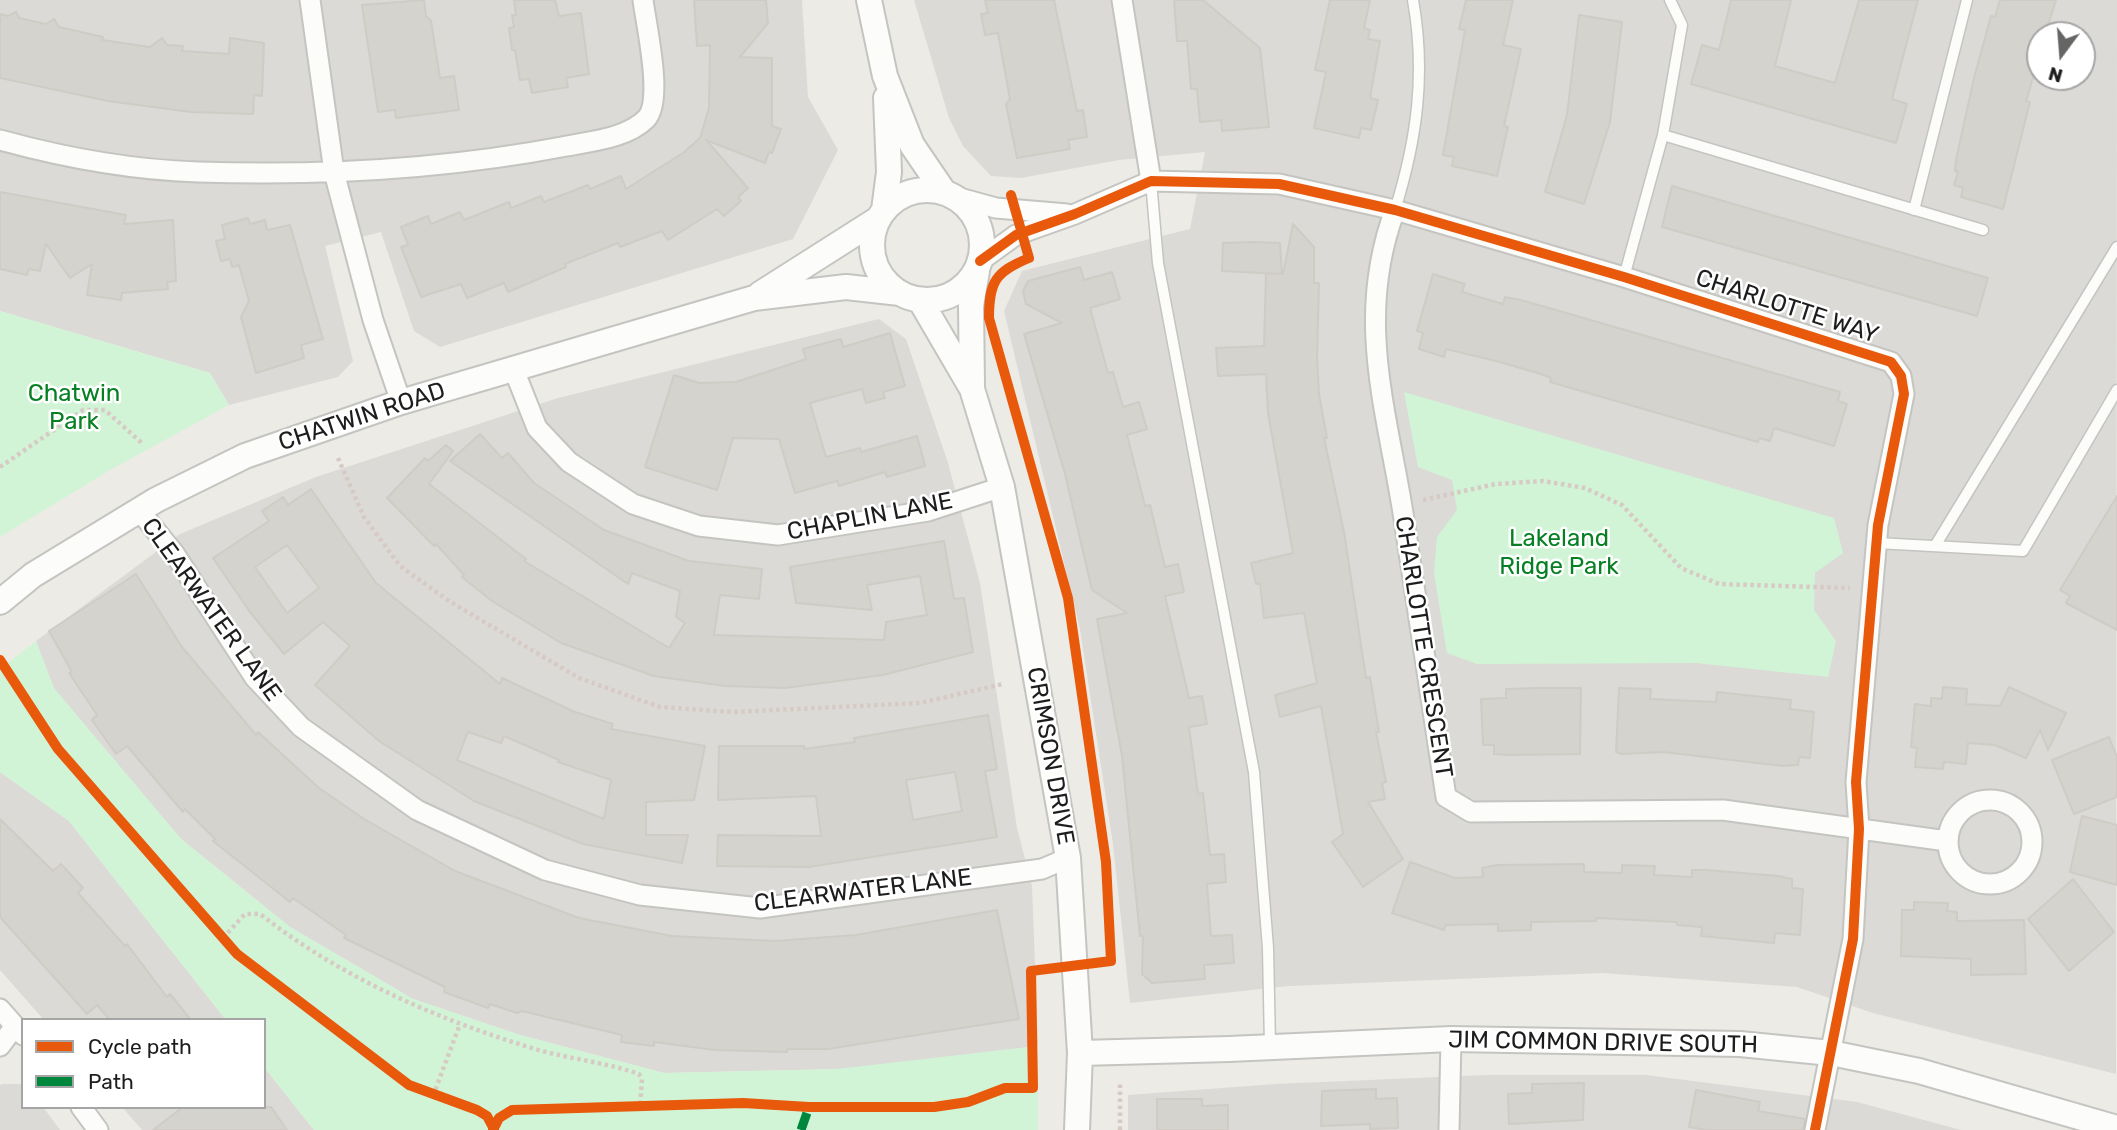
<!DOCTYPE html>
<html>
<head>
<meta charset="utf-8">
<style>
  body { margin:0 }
  #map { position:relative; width:2117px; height:1130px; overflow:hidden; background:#ecebe5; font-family:Rubik,sans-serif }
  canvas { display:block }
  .legend { position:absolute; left:21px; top:1018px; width:245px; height:91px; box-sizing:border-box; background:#fff; border:2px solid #a5a5a5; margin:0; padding:9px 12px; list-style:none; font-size:21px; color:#1d1d1d }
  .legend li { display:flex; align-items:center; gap:14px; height:35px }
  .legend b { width:35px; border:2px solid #a5a5a5 }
  .north { position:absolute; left:2026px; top:21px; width:70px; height:70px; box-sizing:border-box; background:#fff; border:2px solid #a5a5a5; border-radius:50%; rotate:196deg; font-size:19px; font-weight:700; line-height:28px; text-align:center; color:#1d1d1d }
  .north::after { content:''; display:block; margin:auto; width:24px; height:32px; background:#656563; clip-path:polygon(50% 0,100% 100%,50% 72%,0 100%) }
</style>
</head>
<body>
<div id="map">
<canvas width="2117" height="1130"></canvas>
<ul class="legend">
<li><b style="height:9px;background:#e8590c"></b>Cycle path</li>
<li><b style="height:9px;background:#00873e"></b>Path</li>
</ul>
<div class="north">N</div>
</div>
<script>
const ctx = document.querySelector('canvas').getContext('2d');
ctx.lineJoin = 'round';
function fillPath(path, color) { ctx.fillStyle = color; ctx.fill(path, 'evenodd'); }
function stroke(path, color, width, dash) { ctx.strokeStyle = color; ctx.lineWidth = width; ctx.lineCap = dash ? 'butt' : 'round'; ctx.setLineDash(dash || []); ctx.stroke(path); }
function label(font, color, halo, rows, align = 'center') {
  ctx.font = font + ' Rubik,sans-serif'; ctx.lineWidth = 5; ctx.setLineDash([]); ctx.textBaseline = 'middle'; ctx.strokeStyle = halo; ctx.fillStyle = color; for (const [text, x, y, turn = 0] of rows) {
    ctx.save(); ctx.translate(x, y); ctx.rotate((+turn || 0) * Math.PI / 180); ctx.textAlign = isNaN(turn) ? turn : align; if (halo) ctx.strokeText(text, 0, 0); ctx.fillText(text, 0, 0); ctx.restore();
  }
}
const residential = new Path2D(`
  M 0,0 L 802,0 L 808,97 L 838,150 L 793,239 L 440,347 L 414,331 L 381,232 L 325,246 L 353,361 L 338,377 L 229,405 L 210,373 L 0,311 Z
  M 914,0 L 2117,0 L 2116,1074 L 1873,1013 L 1797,987 L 1602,973 L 1289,986 L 1130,1003 L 1113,844 L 1080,629 L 1004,311 L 1022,271 L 1190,229 L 1205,152 L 1119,160 L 1021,178 L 991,176 L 963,146 L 949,118 ZM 2040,35 L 2082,35 L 2082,77 L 2040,77 Z
  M 879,319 L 906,339 L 948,463 L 980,583 L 1017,828 L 1032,886 L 1038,1046 L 845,1069 L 664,1073 L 520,1035 L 413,999 L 290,927 L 181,839 L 53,688 L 36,641 L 180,534 L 316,477 L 558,398 Z
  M 0,772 L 69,821 L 226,1020 L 44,1020 L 0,970 Z
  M 264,1067 L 314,1130 L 142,1130 L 122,1107 L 264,1107 Z
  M 1486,1075 L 1646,1075 L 1857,1102 L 1961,1130 L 1128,1130 L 1128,1095 L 1276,1084 Z
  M 3,1084 L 23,1084 L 23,1107 L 43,1107 L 60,1130 L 0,1130 L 0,1085 Z`);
const park = new Path2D(`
  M 0,311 L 210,373 L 229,405 L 110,470 L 0,537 Z
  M 1404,392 L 1834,518 L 1843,553 L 1815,573 L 1814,610 L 1836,641 L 1828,677 L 1696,663 L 1477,664 L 1447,653 L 1434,573 L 1437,537 L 1457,510 L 1452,480 L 1418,467 Z
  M 36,641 L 54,688 L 181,839 L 290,927 L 413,999 L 520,1035 L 664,1073 L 837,1069 L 1038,1046 L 1038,1130 L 314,1130 L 264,1067 L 264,1020 L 226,1020 L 69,821 L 0,772 L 0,669 Z`);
const building = new Path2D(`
  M 424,0 L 426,16 L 431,21 L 440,78 L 454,76 L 459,110 L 396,118 L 395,110 L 378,112 L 362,5 Z
  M 514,0 L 555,0 L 559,16 L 581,13 L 589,74 L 566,78 L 568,87 L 532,93 L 529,79 L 520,80 L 515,50 L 512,50 L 509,28 L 514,27 L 512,15 L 516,15 Z
  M 694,0 L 766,0 L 768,23 L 740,57 L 772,58 L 772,126 L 781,129 L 772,153 L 769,152 L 765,163 L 706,140 L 748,188 L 738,197 L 741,201 L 724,216 L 717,209 L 668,240 L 662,231 L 620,247 L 618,243 L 565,264 L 566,267 L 508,292 L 504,283 L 467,298 L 461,284 L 421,297 L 401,247 L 408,245 L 401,227 L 428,216 L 431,224 L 460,212 L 464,220 L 509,202 L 511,208 L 541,196 L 544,202 L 588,185 L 590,189 L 621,176 L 626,189 L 683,153 L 700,138 L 709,108 L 710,45 L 697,46 Z
  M 985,0 L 1054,0 L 1077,111 L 1083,110 L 1087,137 L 1068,140 L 1070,149 L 1017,158 L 1006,104 L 1010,99 L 998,33 L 985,35 L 981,14 L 988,13 Z
  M 1174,0 L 1203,0 L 1260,48 L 1269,127 L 1222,131 L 1221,120 L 1200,122 L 1197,89 L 1191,89 L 1187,41 L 1177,41 Z
  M 1330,0 L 1370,0 L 1364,28 L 1370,30 L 1368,39 L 1380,41 L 1370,98 L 1378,100 L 1371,130 L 1361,128 L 1359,138 L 1314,128 L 1326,72 L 1315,70 Z
  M 1466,0 L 1513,0 L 1503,45 L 1521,49 L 1504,126 L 1508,127 L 1497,176 L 1452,166 L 1454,157 L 1443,155 L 1465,30 L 1459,29 Z
  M 1731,0 L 1791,0 L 1775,66 L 1835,83 L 1859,0 L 1918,0 L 1892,99 L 1907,104 L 1896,143 L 1691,84 L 1702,45 L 1719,50 Z
  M 2000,0 L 2056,0 L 2045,35 L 2040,35 L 2040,54 L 2026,101 L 2030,102 L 2003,209 L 1961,197 L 1963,188 L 1954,185 L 1958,172 L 1955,171 L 1956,160 L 1974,78 L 1991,16 L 1995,17 Z
  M 16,12 L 19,18 L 46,24 L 54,19 L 59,27 L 103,37 L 102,40 L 150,47 L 162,38 L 167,45 L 183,46 L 182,51 L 229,54 L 230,38 L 264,43 L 262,96 L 254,95 L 253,114 L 191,112 L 108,101 L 0,78 L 0,14 L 8,16 Z
  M 1579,15 L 1622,22 L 1610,122 L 1584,204 L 1545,192 L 1567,115 Z
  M 1672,186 L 1988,278 L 1977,316 L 1662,227 Z
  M 0,192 L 126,215 L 124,224 L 173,220 L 176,281 L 167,282 L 168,289 L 122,293 L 121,300 L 87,295 L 92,264 L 70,278 L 46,244 L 40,271 L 29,269 L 27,275 L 0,269 Z
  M 248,218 L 250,224 L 265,220 L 267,230 L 290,225 L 323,339 L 301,345 L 304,358 L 256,373 L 241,317 L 249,301 L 239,265 L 232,267 L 230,259 L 221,261 L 216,241 L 225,239 L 222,225 Z
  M 1293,224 L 1314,247 L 1314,283 L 1319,283 L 1317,358 L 1319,394 L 1327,438 L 1324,438 L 1344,532 L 1366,678 L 1370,677 L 1379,732 L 1376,732 L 1386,782 L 1382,783 L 1385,799 L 1368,802 L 1403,859 L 1363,887 L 1332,842 L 1343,834 L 1321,706 L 1280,717 L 1275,695 L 1317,683 L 1304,613 L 1264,618 L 1260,583 L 1256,584 L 1251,563 L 1293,553 L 1268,413 L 1266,374 L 1218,376 L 1216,348 L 1264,346 L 1266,273 L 1283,274 Z
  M 1253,242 L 1280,243 L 1282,274 L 1222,271 L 1223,243 Z
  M 1080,267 L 1084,280 L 1112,272 L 1120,299 L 1090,308 L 1108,373 L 1113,372 L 1123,407 L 1139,402 L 1147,429 L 1127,435 L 1145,506 L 1150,505 L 1165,567 L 1178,564 L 1184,592 L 1165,596 L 1189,698 L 1202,696 L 1207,724 L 1189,727 L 1198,794 L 1203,793 L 1210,855 L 1224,854 L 1226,882 L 1207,884 L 1211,936 L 1232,935 L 1234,963 L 1204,965 L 1205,979 L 1152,983 L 1142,974 L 1143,936 L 1140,936 L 1122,756 L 1097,619 L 1127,613 L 1092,590 L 1065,474 L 1024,334 L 1062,323 L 1026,304 L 1023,291 L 1028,281 Z
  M 1433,274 L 1465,284 L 1462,292 L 1503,304 L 1505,297 L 1521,300 L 1840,392 L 1838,401 L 1847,404 L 1834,446 L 1774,428 L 1770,441 L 1759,438 L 1758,442 L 1550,382 L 1551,378 L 1541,374 L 1496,361 L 1446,349 L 1444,357 L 1419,349 L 1423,333 L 1417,331 Z
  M 890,333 L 905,386 L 883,392 L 885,398 L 866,403 L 862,389 L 810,403 L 826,457 L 860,448 L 861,452 L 917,436 L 925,466 L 887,477 L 885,472 L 839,486 L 837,481 L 795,493 L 779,439 L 733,438 L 717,490 L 645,467 L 674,375 L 699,383 L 736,382 L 806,359 L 803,349 L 841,339 L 843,347 Z
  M 480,434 L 502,458 L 508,453 L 534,483 L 604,530 L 689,561 L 762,569 L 759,599 L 720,595 L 714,635 L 884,640 L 886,622 L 927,615 L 920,576 L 867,585 L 872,610 L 796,603 L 790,567 L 944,541 L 954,599 L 964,598 L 973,652 L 883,675 L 785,688 L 725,686 L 654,676 L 561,643 L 492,601 L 462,577 L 464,575 L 436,544 L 434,546 L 387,498 L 425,458 L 428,461 L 446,445 L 453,451 L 429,484 L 526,559 L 524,561 L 669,648 L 685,623 L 676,617 L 680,591 L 632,573 L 628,584 L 450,461 Z
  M 311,489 L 376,583 L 500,684 L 502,678 L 575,712 L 613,724 L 611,729 L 705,746 L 694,800 L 646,802 L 646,835 L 688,835 L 682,863 L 583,844 L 474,801 L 379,741 L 315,685 L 350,646 L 323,622 L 284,654 L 250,612 L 213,558 L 269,521 L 262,511 L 283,497 L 288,505 ZM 287,545 L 319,588 L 287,613 L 255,567 ZM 468,732 L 501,743 L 504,736 L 559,760 L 558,762 L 611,780 L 604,819 L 457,760 Z
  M 2117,496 L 2117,630 L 2066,603 L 2070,596 L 2060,590 Z
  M 136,574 L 182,647 L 256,735 L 258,732 L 319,788 L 364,819 L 455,871 L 579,918 L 672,936 L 775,941 L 856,935 L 997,910 L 1019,1019 L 828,1049 L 787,1049 L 787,1052 L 715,1050 L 654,1042 L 654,1046 L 621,1042 L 622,1035 L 522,1011 L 517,1013 L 490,1004 L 488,1008 L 444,992 L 445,987 L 344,938 L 346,935 L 293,898 L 290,902 L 213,841 L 215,839 L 185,809 L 183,812 L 127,746 L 116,754 L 92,720 L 97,715 L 69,673 L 72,672 L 49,631 Z
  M 1943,687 L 1967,689 L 1966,704 L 2000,706 L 2009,687 L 2066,713 L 2048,750 L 2040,730 L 2026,758 L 1995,745 L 1968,743 L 1966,764 L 1944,762 L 1943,769 L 1915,767 L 1917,748 L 1911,747 L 1915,704 L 1931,706 L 1931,698 L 1942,699 Z
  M 1538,688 L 1581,688 L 1580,754 L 1509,755 L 1494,754 L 1494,745 L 1483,745 L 1481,699 L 1506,698 L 1506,689 Z
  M 1619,688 L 1651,689 L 1650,699 L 1716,702 L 1717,692 L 1791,700 L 1790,709 L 1814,712 L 1810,758 L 1799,757 L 1798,765 L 1783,766 L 1663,752 L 1622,754 L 1616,752 Z
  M 988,715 L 997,769 L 985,771 L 997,837 L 809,867 L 717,866 L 718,835 L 821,836 L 816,796 L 718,800 L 719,746 L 804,746 L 804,749 L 855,742 L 854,738 ZM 955,772 L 962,811 L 913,820 L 906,780 Z
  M 2109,737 L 2117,757 L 2117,797 L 2074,814 L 2052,760 Z
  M 2082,816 L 2117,825 L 2117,885 L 2070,872 Z
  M 0,819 L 53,871 L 61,864 L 83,888 L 78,893 L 125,946 L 127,944 L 167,997 L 170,994 L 191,1020 L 110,1020 L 97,1005 L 87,1014 L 0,917 Z
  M 1410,862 L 1455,878 L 1483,877 L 1482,868 L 1497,865 L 1584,864 L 1584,872 L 1622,873 L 1622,865 L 1655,866 L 1654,875 L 1692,877 L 1692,870 L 1706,870 L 1778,876 L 1792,879 L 1792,888 L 1803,889 L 1800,935 L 1775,933 L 1774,943 L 1742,940 L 1701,936 L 1702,927 L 1677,925 L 1677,922 L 1596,918 L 1596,921 L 1531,922 L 1531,930 L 1498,931 L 1498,924 L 1446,925 L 1444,930 L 1392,913 Z
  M 2073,879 L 2114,932 L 2069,971 L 2028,919 Z
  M 1914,902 L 1948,903 L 1947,911 L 1957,912 L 1957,921 L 2024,920 L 2026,974 L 1971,975 L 1971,959 L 1901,956 L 1902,910 L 1914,910 Z
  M 1584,1083 L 1583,1120 L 1509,1124 L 1508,1094 L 1532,1093 L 1532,1084 Z
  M 1376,1089 L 1376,1099 L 1397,1098 L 1398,1128 L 1370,1129 L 1370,1124 L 1321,1126 L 1322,1091 Z
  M 1696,1090 L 1760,1102 L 1758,1111 L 1805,1119 L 1803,1130 L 1707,1130 L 1689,1127 Z
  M 1157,1099 L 1202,1099 L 1202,1106 L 1228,1105 L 1228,1130 L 1157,1130 Z
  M 183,1107 L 271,1107 L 287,1130 L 153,1130 Z`);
const path = new Path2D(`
  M 338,458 L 364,517 L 400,566 L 449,601 L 579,678 L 660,707 L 733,712 L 920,703 L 1003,684
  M 0,467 L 83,410 L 105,410 L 144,445
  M 1423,500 L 1496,484 L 1543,481 L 1585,488 L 1622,505 L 1681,568 L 1719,584 L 1850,588
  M 223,938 L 245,914 L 260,914 C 342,978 436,1019 535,1049 C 569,1059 605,1062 639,1074 L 642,1079 L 640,1107
  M 433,1096 L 460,1024
  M 1120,1130 L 1120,1082`);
const service = new Path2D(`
  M 1663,135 L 1983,230
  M 1151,181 L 1158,263 L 1254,772 L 1268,948 L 1270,1046
  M 1395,210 C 1417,139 1426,74 1413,0
  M 1914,210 L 1967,0
  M 1624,277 L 1663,135 L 1682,25 L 1670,0
  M 1877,543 L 2023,551 L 2117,390
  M 1935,546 L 2117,247`);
const minor = new Path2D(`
  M 310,0 L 334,172 L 373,320 L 401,402
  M 1122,0 L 1151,181
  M 0,140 C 62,157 134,170 198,172 C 320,176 447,169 567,146 C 592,141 627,138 646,119 C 664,101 646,25 643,0
  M 956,197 L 996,208 L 1067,214
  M 1395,210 C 1355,317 1386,407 1403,513 C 1417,608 1432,702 1446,797 L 1471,812 L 1723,810 L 1947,841
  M 980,261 L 1016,235 L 1075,214 L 1151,181 L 1279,184 L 1395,210 L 1624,277 L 1891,362 L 1901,376 L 1904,394 L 1878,525 L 1856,782 L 1859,829 L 1853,939 L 1815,1130
  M 514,370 L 537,428 L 569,462 L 633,504 L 699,526 L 778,535 L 928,511 L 1002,487
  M 138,509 L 174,553 L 255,678 L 301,727 L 417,810 L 545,870 L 640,895 L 760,908 L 1042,869 L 1068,858
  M1948 842a42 42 0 1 1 84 0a42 42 0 1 1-84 0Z
  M 0,1009 L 23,1035
  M 0,1046 L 15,1026
  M 81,1107 L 98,1130
  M 1449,1130 L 1451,1039`);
const tertiary = new Path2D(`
  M 869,0 L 885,76 L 912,145 L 944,192
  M872 245a55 55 0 1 1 110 0a55 55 0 1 1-110 0Z
  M 884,210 L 889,172 L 886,98
  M 760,294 L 878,219
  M 920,300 L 972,389 L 1002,487 L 1068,858 L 1080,1053 L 1077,1130
  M 972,385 L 971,306 L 977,271
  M 0,602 L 33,575 L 156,500 L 245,456 L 401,402 L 754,298 L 846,287 L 900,293
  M 1080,1053 L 1229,1049 L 1451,1039 L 1740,1044 L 1831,1053 L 1919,1071 L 2117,1128`);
const quiet = new Path2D(`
  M 801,1130 L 809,1107`);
const cycleway = new Path2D(`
  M 980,261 L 1016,235 L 1075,214 L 1151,181 L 1279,184 L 1395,210 L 1624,277 L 1891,362 L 1901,376 L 1904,394 L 1878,525 L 1856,782 L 1859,829 L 1853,939 L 1815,1130
  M 0,660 L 58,749 L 237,954 L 409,1085 L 477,1110 L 487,1116 L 494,1129
  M 493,1130 L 499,1118 L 512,1110 L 743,1103 L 809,1107 L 934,1107 L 968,1102 L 1005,1088 L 1033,1088 L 1031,971 L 1111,961 L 1106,862 L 1068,598 L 989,318 C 989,282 995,272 1029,258 L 1011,195`);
const streetNames = [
  ["CHARLOTTE WAY",1787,307,18],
  ["CHATWIN ROAD",362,417,-18],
  ["CHAPLIN LANE",870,517,-11],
  ["CLEARWATER LANE",211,610,54],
  ["CHARLOTTE CRESCENT",1423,647,81],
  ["CRIMSON DRIVE",1050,756,80],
  ["CLEARWATER LANE",863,891,-7],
  ["JIM COMMON DRIVE SOUTH",1603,1043,1]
];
const parkNames = [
  ["Chatwin",74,394],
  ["Park",74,422],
  ["Lakeland",1559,539],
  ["Ridge Park",1559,567]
];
fillPath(residential, '#dbdad7');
fillPath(park, '#d2f4d6');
fillPath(building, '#d4d3cd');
stroke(building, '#cfccc6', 2);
stroke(service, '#c4c4c1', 13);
stroke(minor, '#c4c4c1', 23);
stroke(tertiary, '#c4c4c1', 28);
stroke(path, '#d7cac4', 4.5, [3.5, 3.5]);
stroke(service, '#fcfcfb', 10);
stroke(minor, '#fcfcfb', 19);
stroke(tertiary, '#fcfcfb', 24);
stroke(quiet, '#00873e', 9, [18, 9]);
stroke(cycleway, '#e8590c', 10);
label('24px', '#1d1d1d', '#fff', streetNames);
label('24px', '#068022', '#fff', parkNames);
</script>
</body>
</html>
